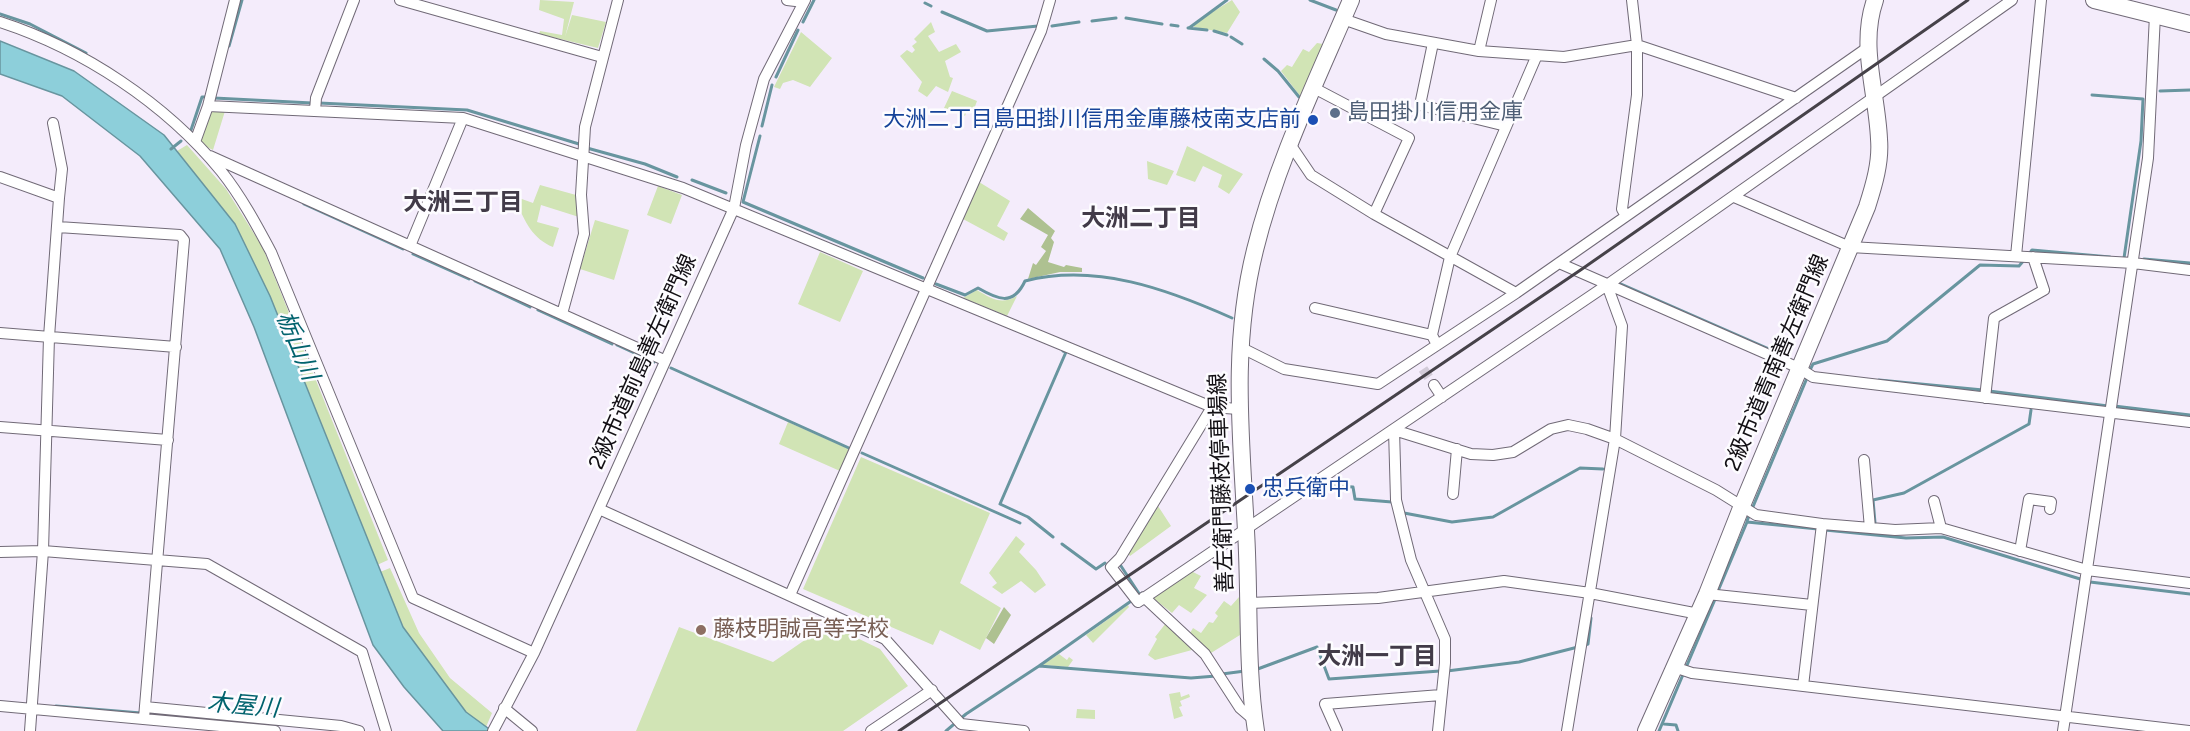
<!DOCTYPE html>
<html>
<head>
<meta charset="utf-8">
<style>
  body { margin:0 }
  canvas { display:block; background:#f4ecfb }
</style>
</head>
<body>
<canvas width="2190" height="731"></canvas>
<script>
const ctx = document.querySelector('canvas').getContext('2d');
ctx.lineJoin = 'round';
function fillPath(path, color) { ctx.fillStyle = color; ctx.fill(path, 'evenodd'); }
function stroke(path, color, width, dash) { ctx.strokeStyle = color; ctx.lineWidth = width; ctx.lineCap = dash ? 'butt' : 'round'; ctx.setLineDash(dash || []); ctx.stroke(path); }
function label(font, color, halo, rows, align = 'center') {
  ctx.font = font + ' Figtree,"Noto Sans JP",sans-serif'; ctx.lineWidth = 5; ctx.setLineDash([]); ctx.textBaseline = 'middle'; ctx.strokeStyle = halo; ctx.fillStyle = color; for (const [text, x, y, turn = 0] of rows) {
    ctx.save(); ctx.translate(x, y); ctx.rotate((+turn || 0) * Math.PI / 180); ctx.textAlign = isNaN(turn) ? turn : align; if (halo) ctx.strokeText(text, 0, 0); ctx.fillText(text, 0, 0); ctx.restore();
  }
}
const green = new Path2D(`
  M 540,0 L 574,2 L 565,37 L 572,15 L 606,22 L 598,48 L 539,34 L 540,31 L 562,35 L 564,19 L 539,10 Z
  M 1232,0 L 1240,12 L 1227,33 L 1194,27 L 1193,24 Z
  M 931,22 L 935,32 L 928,36 L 939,52 L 956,44 L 961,52 L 945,61 L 950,77 L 953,78 L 948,92 L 936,86 L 927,97 L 918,91 L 922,82 L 900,56 L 907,50 L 912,53 L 915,50 L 912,46 L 917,42 L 914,39 Z
  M 801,32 L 832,58 L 810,87 L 793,80 L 783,83 L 780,89 L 774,87 Z
  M 1317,43 L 1323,44 L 1300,96 L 1281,71 L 1287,65 L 1292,67 L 1303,49 L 1309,52 Z
  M 952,91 L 977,101 L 973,112 L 967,110 L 965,116 L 944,108 Z
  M 211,110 L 225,111 L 213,150 L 203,145 L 200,138 Z
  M 187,145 L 226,189 L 263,248 L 388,560 L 377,565 L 270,296 L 235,224 L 177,151 Z
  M 1187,146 L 1243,174 L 1229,194 L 1218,187 L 1222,175 L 1203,166 L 1195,182 L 1176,175 Z
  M 1147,161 L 1174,171 L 1167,185 L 1148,179 Z
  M 979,182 L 1010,201 L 997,226 L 1008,233 L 1004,241 L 963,219 Z
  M 540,185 L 576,195 L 579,217 L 541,205 L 537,222 L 559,228 L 553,247 C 533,239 525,222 517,203 L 519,198 L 533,203 Z
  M 658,186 L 682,195 L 671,224 L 647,215 Z
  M 595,220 L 629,230 L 614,280 L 580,269 Z
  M 820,252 L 863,271 L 840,322 L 798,304 Z
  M 977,290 C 992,299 1001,305 1017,296 L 1007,316 L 963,298 Z
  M 788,422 L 849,449 L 840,471 L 779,444 Z
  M 861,457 L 990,513 L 960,583 L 1001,608 L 980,650 L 940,630 L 933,645 L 803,589 Z
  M 1158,506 L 1171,526 L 1130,556 L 1127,552 Z
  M 1016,536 L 1025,544 L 1019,552 L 1036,570 L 1046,585 L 1035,593 L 1021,581 L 1002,594 L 992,587 L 997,583 L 989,573 Z
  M 390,568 L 419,633 L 450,678 L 492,713 L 486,727 L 466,712 L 403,627 L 380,572 Z
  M 1191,571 L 1201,576 L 1194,588 L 1207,595 L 1191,613 L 1179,605 L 1172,613 L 1153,598 Z
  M 1239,597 L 1240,635 L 1211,653 L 1190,633 L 1193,628 L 1201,633 L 1209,622 L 1213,623 L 1218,616 L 1215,613 L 1224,601 L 1231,606 Z
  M 1128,605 L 1129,607 L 1093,643 L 1086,635 Z
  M 1166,623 L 1192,650 L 1155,660 L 1148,655 L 1157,639 L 1155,637 Z
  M 828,624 L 880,649 L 908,686 L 843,731 L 636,731 L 679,627 L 773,662 Z
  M 1059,654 L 1067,660 L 1069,657 L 1073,660 L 1068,667 L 1042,665 Z
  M 1180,692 L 1181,697 L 1189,694 L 1190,697 L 1180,701 L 1182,706 L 1179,707 L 1183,716 L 1174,719 L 1169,694 Z
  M 1077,709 L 1095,710 L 1095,719 L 1076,718 Z`);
const forest = new Path2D(`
  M 1028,208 L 1055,231 L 1051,238 L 1054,242 L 1048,262 L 1064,267 L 1066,265 L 1082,268 L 1082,272 L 1060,272 L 1028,279 L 1033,263 L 1036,265 L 1046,251 L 1041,247 L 1048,235 L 1020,219 Z
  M 1004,607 L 1011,615 L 994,644 L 986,638 Z`);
const water = new Path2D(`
  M 0,41 L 74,71 L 164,135 L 235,224 L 270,296 L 403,627 L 466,712 L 492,731 L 443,731 L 404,687 L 373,645 L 254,327 L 220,249 L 140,156 L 62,96 L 0,74 Z`);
const stream = new Path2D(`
  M 1310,0 L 1336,10
  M 925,3 L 931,6
  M 942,12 L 987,31 L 1038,26
  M 0,14 L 30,24 L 86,53
  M 1126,18 L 1162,24
  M 1092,21 L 1116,18
  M 803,22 L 814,0
  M 1171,25 L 1178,26
  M 1052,26 L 1079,22
  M 1188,28 L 1207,30
  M 1189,28 L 1227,0
  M 1214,31 L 1227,35
  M 1231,37 L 1242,44
  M 229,46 L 242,0
  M 1264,59 L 1278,71 L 1299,97
  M 776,77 L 798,30
  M 2160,91 L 2190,90
  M 2092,95 L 2143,99 L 2141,141 L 2124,258
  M 214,98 L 312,103
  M 319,103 L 467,110 L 579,144
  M 762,126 L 772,85
  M 191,130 L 202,97 L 205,97
  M 760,136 L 743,202 L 923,278
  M 587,148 L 645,164 L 677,177
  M 171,149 L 181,141
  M 692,180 L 726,193
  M 304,204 L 403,249
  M 413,254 L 469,279
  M 2029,254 L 2032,250 L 2110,257
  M 2144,259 L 2190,263
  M 475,281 L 530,307
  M 936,284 L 965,295 L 978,288 C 997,299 1013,307 1025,281 C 1096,263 1167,289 1232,318
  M 1621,284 L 1776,352
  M 538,310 L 612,344
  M 617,345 L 654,362
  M 671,368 L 849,448
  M 1809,372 L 1813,364 L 1887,341 L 1980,265 L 2019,266 L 2025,259
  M 1879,380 L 1983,390
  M 1989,391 L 2108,406
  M 2114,406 L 2190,415
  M 862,453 L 1020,523
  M 1322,485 L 1353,487 L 1355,499 L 1392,502
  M 1404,513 L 1452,522 L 1493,517 L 1580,468 L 1603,469
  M 1747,521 L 1807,378
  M 1875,523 L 1873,500 L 1904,493 L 2029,424 L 2031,410
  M 1825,530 L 1906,538 L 1943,537 L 2090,582 L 2190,594
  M 1053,537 L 1028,517 L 1000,504 L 1066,352 L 1063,351
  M 1062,544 L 1096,569 L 1105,563
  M 1119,563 L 1140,595 L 1142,593
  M 1718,591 L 1747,522 L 1818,529
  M 1585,645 L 1588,644 L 1591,618
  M 1039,666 L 1134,599
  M 1255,670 L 1317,647 L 1329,679 L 1440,671
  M 1447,671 L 1519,662 L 1578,647
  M 1222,674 L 1245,671
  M 56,706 L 141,713
  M 149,714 L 275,725
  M 1664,724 L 1676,725 L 1678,731
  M 946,731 L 966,714 L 1039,666 L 1191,678 L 1216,676
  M 1659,731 L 1716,597`);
const streetTunnel = new Path2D(`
  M 1423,369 L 1434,385`);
const street = new Path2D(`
  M 400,0 L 602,57
  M 787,0 L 804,2
  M 1343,19 L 1386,34 L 1479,51 L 1564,57 L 1637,45 L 1796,98
  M 0,22 C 83,49 165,103 221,171 C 241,196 256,224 271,252 L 413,598 L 534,653
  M 1433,43 L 1420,105 L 1506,126
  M 1479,51 L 1491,0
  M 1314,88 L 1409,138 L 1374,214
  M 208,106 L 463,118 L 683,188 L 1212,407 L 1238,409
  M 315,111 L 316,98 L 354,0
  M 53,123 L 62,169 L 59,198
  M 195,142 L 208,106 L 235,0
  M 1290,144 L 1311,175 L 1374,214 L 1516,293
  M 210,156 L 664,360
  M 0,177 L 59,198 L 49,337 L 43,551 L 30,731
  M 1734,197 L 1850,247 L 2133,263 L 2190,270
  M 1626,216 L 1622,209 L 1637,95 L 1637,45 L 1632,0
  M 58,227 L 180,235 L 184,240 L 144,718
  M 410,246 L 463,118
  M 2016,256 L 2041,0
  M 1559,263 L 1799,368 L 1813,377 L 2190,422
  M 1315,308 L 1432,335
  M 562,314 L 584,234 L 581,195 L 585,127 L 618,0
  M 0,333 L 176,347
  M 1437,345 L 1432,335 L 1450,257 L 1537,55
  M 1240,347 L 1284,369 L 1378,384 L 1516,293 L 1867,48
  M 1434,385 L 1442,397
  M 1985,398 L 1994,318 L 2044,290 L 2033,257
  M 1212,407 L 1120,558 L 1111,567 L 1138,602 L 1607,285 L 2012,0
  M 0,427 L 168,440
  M 1394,430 L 1471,454 L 1493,455 L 1513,452 L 1551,429 L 1568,425 L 1587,429 L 1615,439 L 1716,490 L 1756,515 L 1822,524 L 1803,686
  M 1394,430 L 1396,500 L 1411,560 L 1445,639 L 1445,663 L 1438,731
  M 1864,460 L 1870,528
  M 1453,494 L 1457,449
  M 1934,501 L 1941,528
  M 599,509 L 885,639 L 961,724 L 1024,731
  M 1822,524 L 1895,530 L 1941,528 L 2087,570 L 2190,583
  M 2020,551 L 2029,499 L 2051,502 L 2050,509
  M 0,552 L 43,551 L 207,564 L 362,652 L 386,731
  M 1707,594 L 1812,605
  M 790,595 L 1041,31 L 1050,0
  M 1144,597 L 1205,654 L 1240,708 L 1254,720
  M 1249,603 L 1378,598 L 1504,581 L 1590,593 L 1699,614
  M 1674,667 L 1692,673 L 2189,731
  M 0,706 L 275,731
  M 145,707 L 341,726 L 359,731
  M 504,708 L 532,731
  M 493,731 L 534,653 L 567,580 L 734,208 L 746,145 L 764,79 L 805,0
  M 871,731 L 932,690
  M 1337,731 L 1325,704 L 1441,695
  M 1567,731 L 1615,439 L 1622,326 L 1607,285
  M 2063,731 L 2148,158 L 2155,15`);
const secondary = new Path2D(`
  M 2094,0 L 2190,24
  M 1256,731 C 1246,666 1250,597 1246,531 C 1241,435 1231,346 1255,250 C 1276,164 1316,82 1351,0
  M 1646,731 L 1707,594 L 1741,508 L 1867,207 C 1874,185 1881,162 1879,139 C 1877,92 1859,46 1875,0`);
const rail = new Path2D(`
  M 899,731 L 1582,269 L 1968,0`);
const markers = [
  [1335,113,6,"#5c6f8a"],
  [1313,120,6,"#1a4fb4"],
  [1250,489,6,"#1a4fb4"],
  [701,630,6,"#8d6e63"]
];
const serviceNames = [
  ["島田掛川信用金庫",1347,113]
];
const transitNames = [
  ["大洲二丁目島田掛川信用金庫藤枝南支店前",1301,120],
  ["忠兵衛中",1262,489,"left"]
];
const streetNames = [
  ["2級市道前島善左衛門線",643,362,-66],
  ["2級市道青南善左衛門線",1777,363,-67],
  ["善左衛門藤枝停車場線",1222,483,-92]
];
const educationNames = [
  ["藤枝明誠高等学校",713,630]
];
const neighbourhoodNames = [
  ["大洲三丁目",463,203],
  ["大洲二丁目",1141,219],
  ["大洲一丁目",1377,657]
];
const waterNames = [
  ["栃山川",297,346,67],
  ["木屋川",243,706,5]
];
fillPath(green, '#d1e4b5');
fillPath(forest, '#aec191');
fillPath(water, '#8dcfda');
stroke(water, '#68959f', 1.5);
stroke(stream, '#68959f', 3);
stroke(streetTunnel, '#d2cbd8', 10, [10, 5]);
stroke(street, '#716a77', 12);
stroke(secondary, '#716a77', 18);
stroke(street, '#fff', 10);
stroke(secondary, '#fff', 16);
stroke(rail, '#464249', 3);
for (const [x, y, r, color] of markers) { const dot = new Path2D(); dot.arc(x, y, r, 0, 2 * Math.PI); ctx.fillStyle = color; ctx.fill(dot); stroke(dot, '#fdfcff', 2); }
label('22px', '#4e5e75', '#fdfcff', serviceNames, 'left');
label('22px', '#164399', '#fdfcff', transitNames, 'right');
label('22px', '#120f14', '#fdfcff', streetNames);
label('22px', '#785e54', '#fdfcff', educationNames, 'left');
label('bold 24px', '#423b48', '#fdfcff', neighbourhoodNames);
label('italic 24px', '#00626d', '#fdfcff', waterNames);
</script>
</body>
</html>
